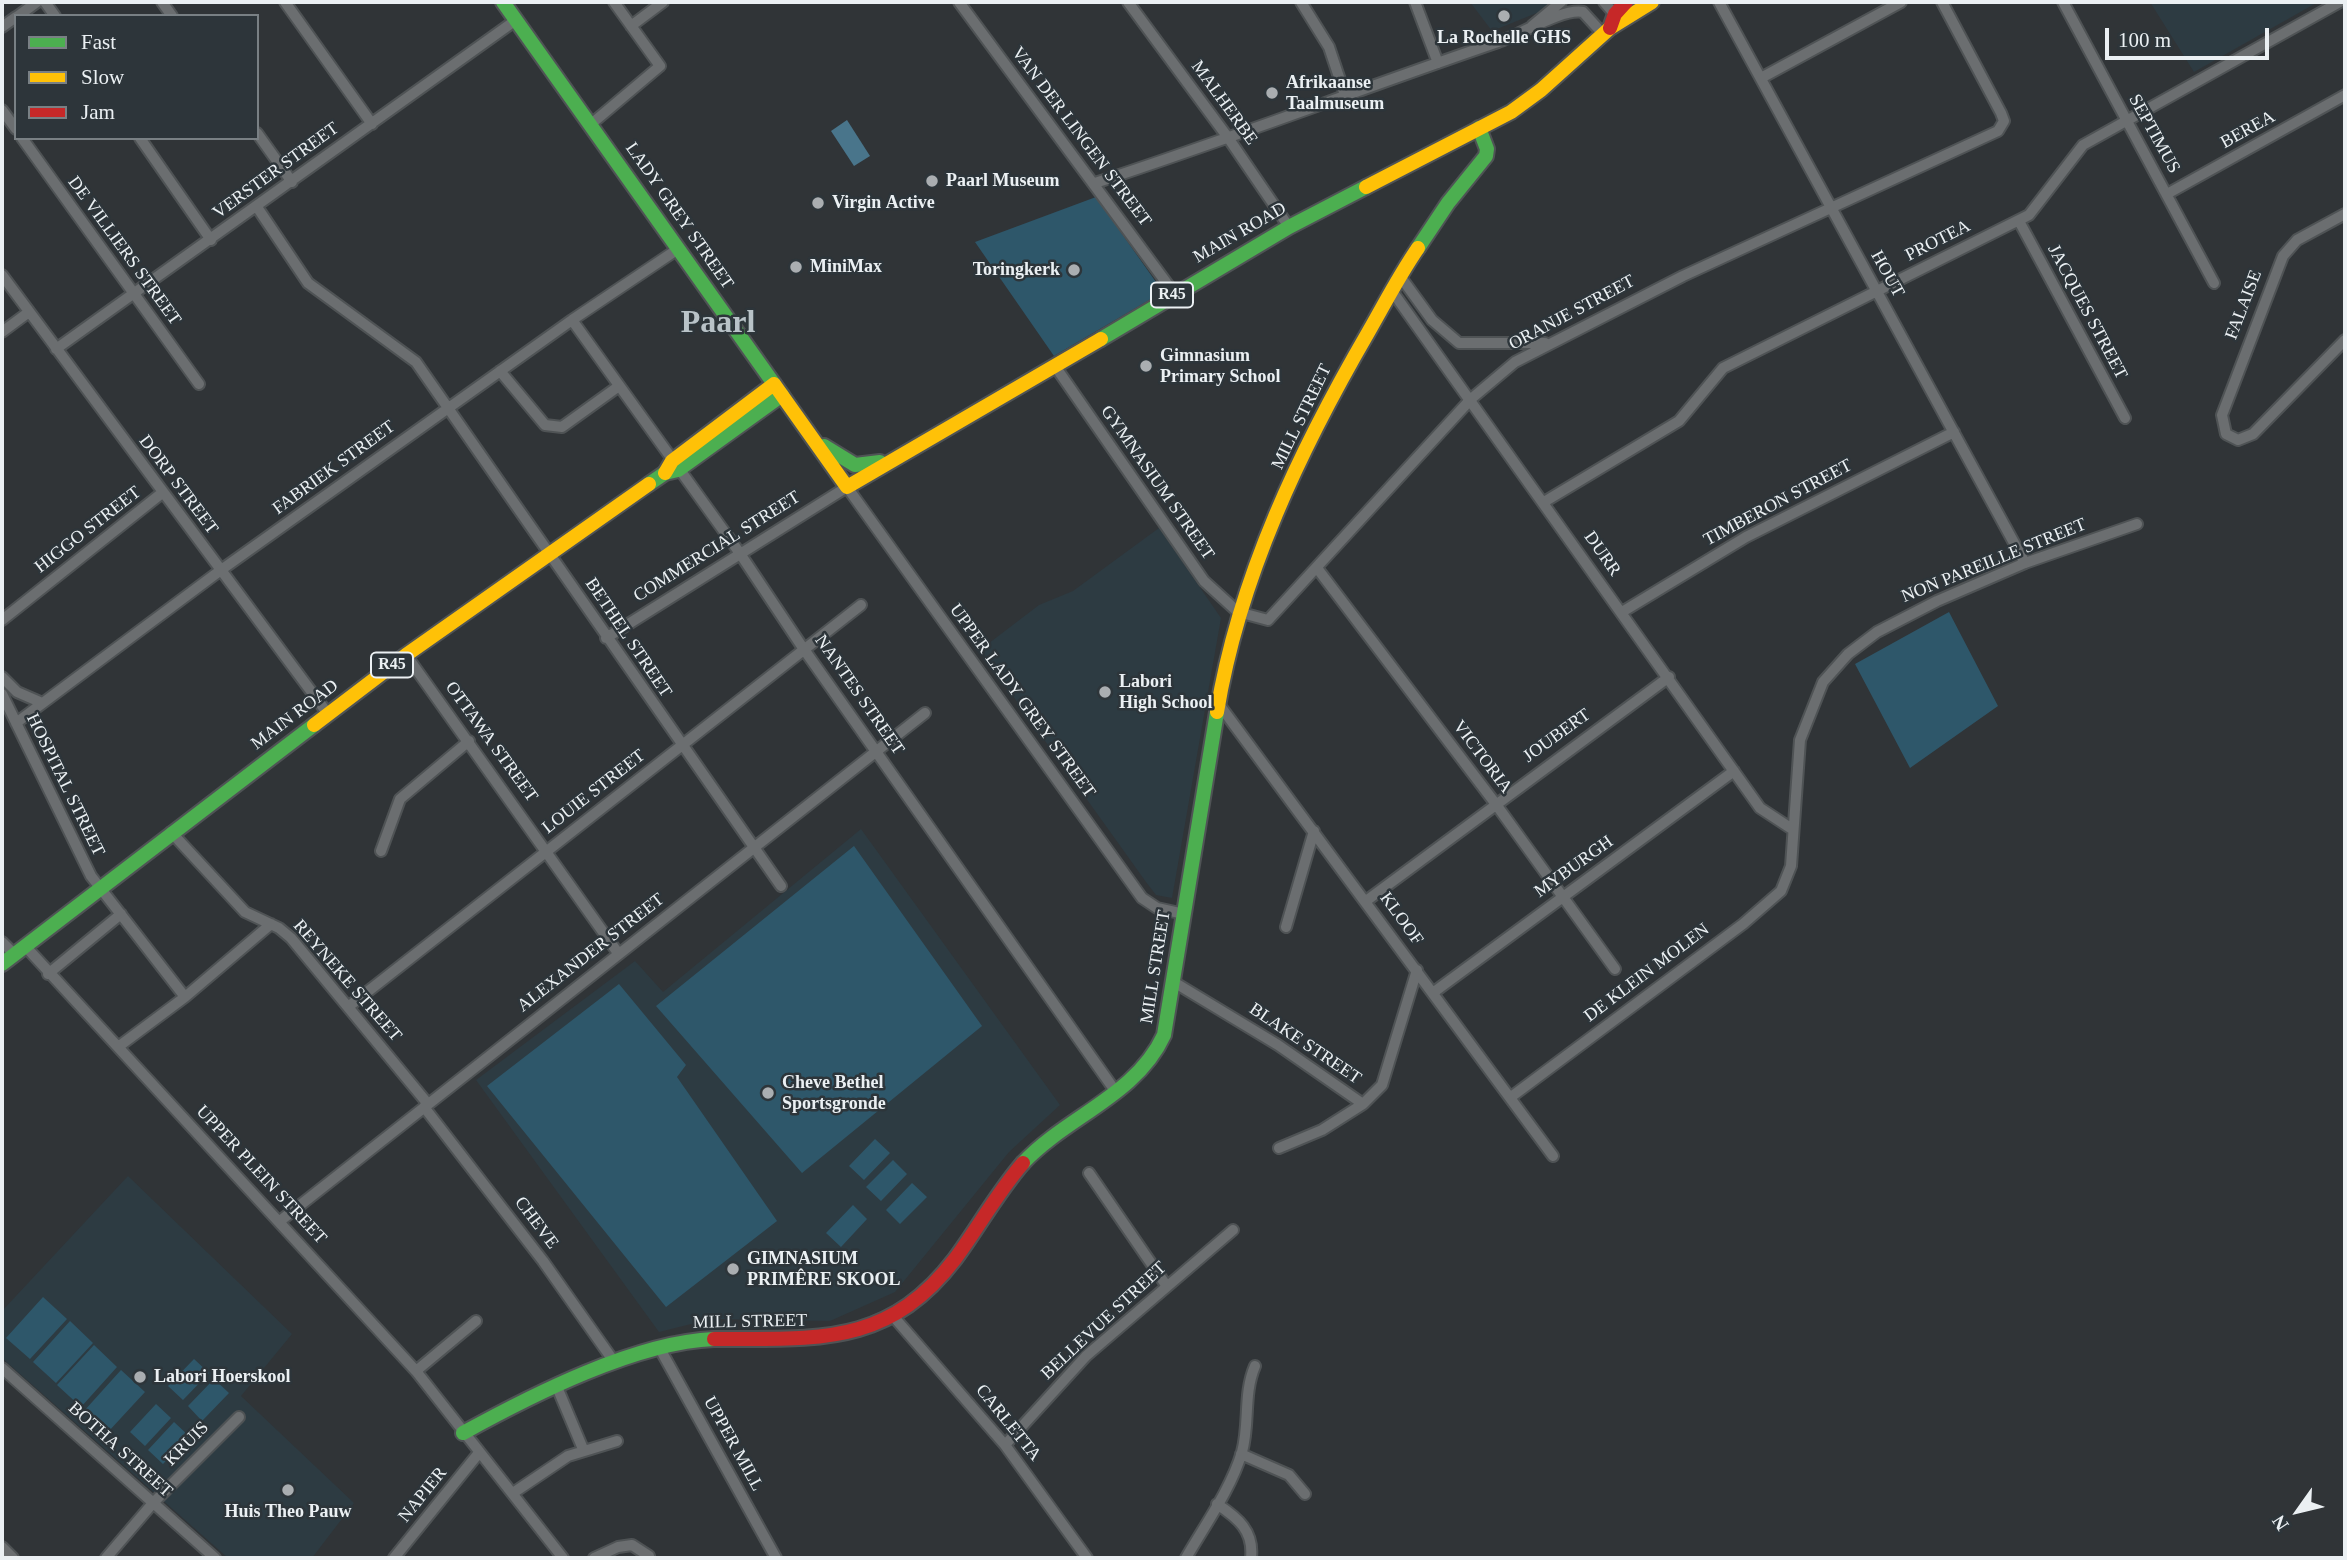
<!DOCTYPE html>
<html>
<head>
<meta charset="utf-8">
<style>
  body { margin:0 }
  #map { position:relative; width:2347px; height:1560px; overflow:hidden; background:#303437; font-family:Georgia,serif }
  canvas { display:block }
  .frame { position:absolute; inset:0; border:4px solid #ebf0f3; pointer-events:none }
  .legend { position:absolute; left:14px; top:14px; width:245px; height:126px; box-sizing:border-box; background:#2d353a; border:2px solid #798084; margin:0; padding:9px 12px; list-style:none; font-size:21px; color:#ebf0f3 }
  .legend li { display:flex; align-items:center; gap:14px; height:35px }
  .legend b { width:35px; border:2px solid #798084 }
  .north { position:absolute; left:2263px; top:1476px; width:70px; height:70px; -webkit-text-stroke:5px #2d353a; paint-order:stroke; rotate:236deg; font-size:19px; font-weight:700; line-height:28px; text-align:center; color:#ebf0f3 }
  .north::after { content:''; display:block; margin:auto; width:24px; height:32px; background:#ebf0f3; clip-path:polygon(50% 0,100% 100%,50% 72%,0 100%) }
  .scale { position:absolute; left:2105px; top:28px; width:164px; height:32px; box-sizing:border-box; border:4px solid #ebf0f3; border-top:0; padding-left:9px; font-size:21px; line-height:24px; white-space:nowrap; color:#ebf0f3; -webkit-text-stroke:5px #2d353a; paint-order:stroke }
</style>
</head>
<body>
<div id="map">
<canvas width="2347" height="1560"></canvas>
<div class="frame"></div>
<ul class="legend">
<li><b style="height:9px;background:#4caf50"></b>Fast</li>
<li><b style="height:9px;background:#ffc107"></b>Slow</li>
<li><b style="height:9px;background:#c62828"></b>Jam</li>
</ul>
<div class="north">N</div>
<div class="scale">100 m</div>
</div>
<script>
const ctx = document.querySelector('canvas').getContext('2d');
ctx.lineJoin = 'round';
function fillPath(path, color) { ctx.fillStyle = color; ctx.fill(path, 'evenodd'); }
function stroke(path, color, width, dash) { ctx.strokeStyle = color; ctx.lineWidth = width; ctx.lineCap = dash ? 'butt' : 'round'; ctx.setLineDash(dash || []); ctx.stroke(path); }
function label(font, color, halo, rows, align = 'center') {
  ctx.font = font + ' Georgia,serif'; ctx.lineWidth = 5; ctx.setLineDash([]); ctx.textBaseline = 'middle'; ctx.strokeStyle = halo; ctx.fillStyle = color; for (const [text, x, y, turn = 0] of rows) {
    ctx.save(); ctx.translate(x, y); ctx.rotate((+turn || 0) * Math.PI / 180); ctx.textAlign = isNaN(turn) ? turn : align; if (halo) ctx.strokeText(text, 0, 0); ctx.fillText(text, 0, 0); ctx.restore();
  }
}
const built = new Path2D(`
  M 1470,2 L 1564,2 L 1492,31 Z
  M 2150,2 L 2318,2 L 2194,72 Z
  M 1159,528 L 1221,618 L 1172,898 L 1156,895 L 1146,882 L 980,650 L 1039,605 L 1073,591 Z
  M 861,829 L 1060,1105 L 1009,1152 L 895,1292 L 830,1321 L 711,1319 L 659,1332 L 476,1080 L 635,961 L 663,992 Z
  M 128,1176 L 292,1334 L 241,1396 L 354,1503 L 312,1558 L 228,1558 L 2,1358 L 2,1311 Z`);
const green = new Path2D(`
  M 1096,197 L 1163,292 L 1054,356 L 975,242 Z
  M 1949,612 L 1998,706 L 1910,768 L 1855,664 Z
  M 854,846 L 982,1026 L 802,1173 L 656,1006 Z
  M 619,984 L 686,1065 L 677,1077 L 777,1221 L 666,1307 L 487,1086 Z
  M 875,1139 L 890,1153 L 864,1180 L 849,1166 Z
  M 893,1160 L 907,1174 L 881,1201 L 866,1187 Z
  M 912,1183 L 927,1197 L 900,1224 L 886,1210 Z
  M 853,1205 L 867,1219 L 841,1247 L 826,1233 Z
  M 43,1297 L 67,1319 L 30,1359 L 6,1338 Z
  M 70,1321 L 93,1343 L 56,1383 L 33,1362 Z
  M 94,1345 L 117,1367 L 81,1407 L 57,1385 Z
  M 194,1359 L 209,1373 L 183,1400 L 168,1386 Z
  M 121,1370 L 145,1392 L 108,1432 L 84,1411 Z
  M 214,1379 L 229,1393 L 202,1421 L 188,1406 Z
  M 156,1404 L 171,1418 L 145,1446 L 130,1432 Z
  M 174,1422 L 189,1436 L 163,1464 L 148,1450 Z`);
const water = new Path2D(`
  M 847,120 L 870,156 L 854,166 L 831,131 Z`);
const street = new Path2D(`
  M 45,2 L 55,16
  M 162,2 L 172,16
  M 285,2 L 372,124
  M 959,2 L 1174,293
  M 1128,2 L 1229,139 L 1289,227
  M 1301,2 L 1329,47 L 1346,98
  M 1415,2 L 1438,63
  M 1604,2 L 1618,18
  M 1719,2 L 2025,563
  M 2063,2 L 2214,283
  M 18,16 L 37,2
  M 631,26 L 663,2
  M 1532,26 L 1561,2
  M 2,27 L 16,17
  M 1761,78 L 1901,2
  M 2,110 L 16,129
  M 590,125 L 660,66 L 614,2
  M 257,133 L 292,182
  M 22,138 L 199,384
  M 140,138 L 211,240
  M 1095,183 C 1230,139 1363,88 1498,42 C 1520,35 1562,8 1583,12 L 1603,34
  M 2167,194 L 2345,95
  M 257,207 L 308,283 L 416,362 L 781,886
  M 2345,214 L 2297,240 L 2283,256 L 2222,415 L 2226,434 L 2238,440 L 2253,434 L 2345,340
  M 2019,221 L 2125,418
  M 2,275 L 328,714
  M 1400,276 L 1432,320 L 1459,343 L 1545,343
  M 1392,291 L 1760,808 L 1792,829
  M 572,320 L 739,552 L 803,648 L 1116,1092
  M 2,332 L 29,312
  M 56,349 L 516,20
  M 1055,366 L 1204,581 L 1238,612 L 1268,620 L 1471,399 L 1515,362 L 1683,276 L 1998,131 L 2004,121 L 2001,113 L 1942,2
  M 500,371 L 545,425 L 562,427 L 619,386
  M 1544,502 L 1679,421 L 1723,368 L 2029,215 L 2083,145 L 2340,2
  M 1317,568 L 1495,803 L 1615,969
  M 1622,612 L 1746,537 L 1954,432
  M 2,620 L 162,493
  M 606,638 L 847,487 L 1142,898 L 1157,908 L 1184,914
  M 406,655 L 618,953
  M 2,677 L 17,692 L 40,702
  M 2,694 L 91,876 L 185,997 L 118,1047
  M 1218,703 L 1553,1156
  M 16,723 L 221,570 L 572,320 L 678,249
  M 171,832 L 245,912 L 279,928 L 291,938 L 428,1104
  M 381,851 L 400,799 L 469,741
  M 1366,901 L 1669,677
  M 1286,927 L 1314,831
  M 2,942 L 15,955
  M 26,947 L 416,1371 L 563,1558
  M 48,974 L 121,914
  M 1172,981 L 1278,1045 L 1363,1104 L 1382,1085 L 1417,970
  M 1434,992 L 1734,771
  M 185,997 L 271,924
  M 348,1007 L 861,605
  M 1511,1097 L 1743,924 L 1781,891 L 1791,866 L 1800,740 L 1823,682 L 1848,654 L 1877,632 L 1937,601 L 2025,563 L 2137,524
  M 424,1107 L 543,1261 L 615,1363
  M 1279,1148 L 1322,1130 L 1363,1104
  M 1089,1173 L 1166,1285
  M 280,1221 L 925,713
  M 893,1316 L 1005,1445 L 1087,1558
  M 659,1347 L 776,1558
  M 2,1368 L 215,1558
  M 416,1371 L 476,1321
  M 557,1387 L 583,1449
  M 1005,1445 L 1086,1356 L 1233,1230
  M 1241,1454 L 1289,1475 L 1305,1494
  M 513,1493 L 568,1456 L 617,1441
  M 1217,1504 C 1238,1518 1254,1531 1251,1558
  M 2,1547 L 13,1558
  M 106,1558 L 153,1503 L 239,1417
  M 394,1558 L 478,1454
  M 594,1558 L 618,1547 L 632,1545 L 649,1556
  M 1186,1558 C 1205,1525 1231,1489 1242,1452 C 1250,1423 1243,1394 1255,1366`);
const fast = new Path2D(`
  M 503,2 L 774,384
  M 1418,248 L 1448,203 L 1486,156 L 1487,149 L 1479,128
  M 1101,339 L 1289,227 L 1366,187
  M 824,446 L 855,465 L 880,462
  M 649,484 L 665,473 L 678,470 L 782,395
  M 2,964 L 314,725
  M 1023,1163 C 1067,1116 1136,1096 1164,1035 L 1217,712
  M 463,1433 C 532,1395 636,1342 714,1339`);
const slow = new Path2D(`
  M 1366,187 L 1511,112 L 1541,90 L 1610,28 L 1652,2
  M 665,473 L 672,461 L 774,384 L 847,487 L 1101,339
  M 1217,712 C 1239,577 1301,448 1369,331 C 1385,303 1400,274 1418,248
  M 314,725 L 406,655 L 649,484`);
const jam = new Path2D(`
  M 1610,28 L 1615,14 L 1626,2
  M 714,1339 C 815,1338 887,1348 955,1259 C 978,1228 997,1193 1023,1163`);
const markers = [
  [1504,16,7,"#aaaeb1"],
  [1272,93,7,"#aaaeb1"],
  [932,181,7,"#aaaeb1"],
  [818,203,7,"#aaaeb1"],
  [796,267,7,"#aaaeb1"],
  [1074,270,7,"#aaaeb1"],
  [1146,366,7,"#aaaeb1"],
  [1105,692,7,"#aaaeb1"],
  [768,1093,7,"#aaaeb1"],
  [733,1269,7,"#aaaeb1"],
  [140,1377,7,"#aaaeb1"],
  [288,1490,7,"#aaaeb1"]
];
const shields = [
  [1172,295,42],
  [392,665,42]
];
const shieldNames = [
  ["R45",1172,295],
  ["R45",392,665]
];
const poiNames = [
  ["La Rochelle GHS",1504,38,"center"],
  ["Afrikaanse",1286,83],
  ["Taalmuseum",1286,104],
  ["Paarl Museum",946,181],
  ["Virgin Active",832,203],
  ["MiniMax",810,267],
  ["Toringkerk",1060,270,"right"],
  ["Gimnasium",1160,356],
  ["Primary School",1160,377],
  ["Labori",1119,682],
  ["High School",1119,703],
  ["Cheve Bethel",782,1083],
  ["Sportsgronde",782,1104],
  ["GIMNASIUM",747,1259],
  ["PRIMÊRE SKOOL",747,1280],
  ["Labori Hoerskool",154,1377],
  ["Huis Theo Pauw",288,1512,"center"]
];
const streetNames = [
  ["MALHERBE",1224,103,54],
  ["BEREA",2248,130,-29],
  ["SEPTIMUS",2154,134,61],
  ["VAN DER LINGEN STREET",1081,137,53],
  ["VERSTER STREET",276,171,-36],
  ["LADY GREY STREET",679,216,55],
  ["MAIN ROAD",1240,233,-30],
  ["PROTEA",1938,241,-27],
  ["DE VILLIERS STREET",124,251,54],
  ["HOUT",1887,274,61],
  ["FALAISE",2244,305,-69],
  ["JACQUES STREET",2087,312,62],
  ["ORANJE STREET",1572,313,-28],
  ["MILL STREET",1302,417,-64],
  ["FABRIEK STREET",334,468,-36],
  ["GYMNASIUM STREET",1157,483,55],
  ["DORP STREET",178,485,53],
  ["TIMBERON STREET",1778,503,-28],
  ["HIGGO STREET",88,530,-38],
  ["COMMERCIAL STREET",717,547,-32],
  ["DURR",1602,554,55],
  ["NON PAREILLE STREET",1994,561,-22],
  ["BETHEL STREET",628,638,56],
  ["NANTES STREET",859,695,55],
  ["UPPER LADY GREY STREET",1022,701,54],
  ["MAIN ROAD",295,715,-37],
  ["JOUBERT",1557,736,-36],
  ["OTTAWA STREET",491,742,54],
  ["VICTORIA",1482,757,53],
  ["HOSPITAL STREET",65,785,64],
  ["LOUIE STREET",594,792,-38],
  ["MYBURGH",1574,867,-36],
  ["KLOOF",1401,919,54],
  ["ALEXANDER STREET",591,953,-38],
  ["MILL STREET",1156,967,-81],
  ["DE KLEIN MOLEN",1647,973,-37],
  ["REYNEKE STREET",347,981,49],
  ["BLAKE STREET",1305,1044,34],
  ["UPPER PLEIN STREET",261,1175,47],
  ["CHEVE",536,1223,53],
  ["BELLEVUE STREET",1104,1321,-43],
  ["MILL STREET",750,1322,-1],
  ["CARLETTA",1008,1423,51],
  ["KRUIS",187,1444,-45],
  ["UPPER MILL",733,1444,61],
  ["BOTHA STREET",120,1450,42],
  ["NAPIER",423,1495,-51]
];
const townNames = [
  ["Paarl",718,324]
];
fillPath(built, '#2d3b42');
fillPath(green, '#2e576a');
fillPath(water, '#49758b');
stroke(street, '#4f5355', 14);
stroke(fast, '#4f5355', 18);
stroke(slow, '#4f5355', 18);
stroke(jam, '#4f5355', 18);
stroke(street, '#6b6e70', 10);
stroke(fast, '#4caf50', 14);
stroke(slow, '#ffc107', 14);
stroke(jam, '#c62828', 14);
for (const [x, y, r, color] of markers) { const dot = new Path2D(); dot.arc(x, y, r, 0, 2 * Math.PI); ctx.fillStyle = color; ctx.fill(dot); stroke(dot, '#2d353a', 2.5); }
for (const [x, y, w] of shields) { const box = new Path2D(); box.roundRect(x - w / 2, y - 12.5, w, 25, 5); ctx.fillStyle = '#2d353a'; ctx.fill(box); stroke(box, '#ebf0f3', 2); }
label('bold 16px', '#ebf0f3', null, shieldNames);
label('bold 18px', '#ebf0f3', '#2d353a', poiNames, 'left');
label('18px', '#ebf0f3', '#2d353a', streetNames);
label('bold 32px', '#b9c3c8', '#2d353a', townNames);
</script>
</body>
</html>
